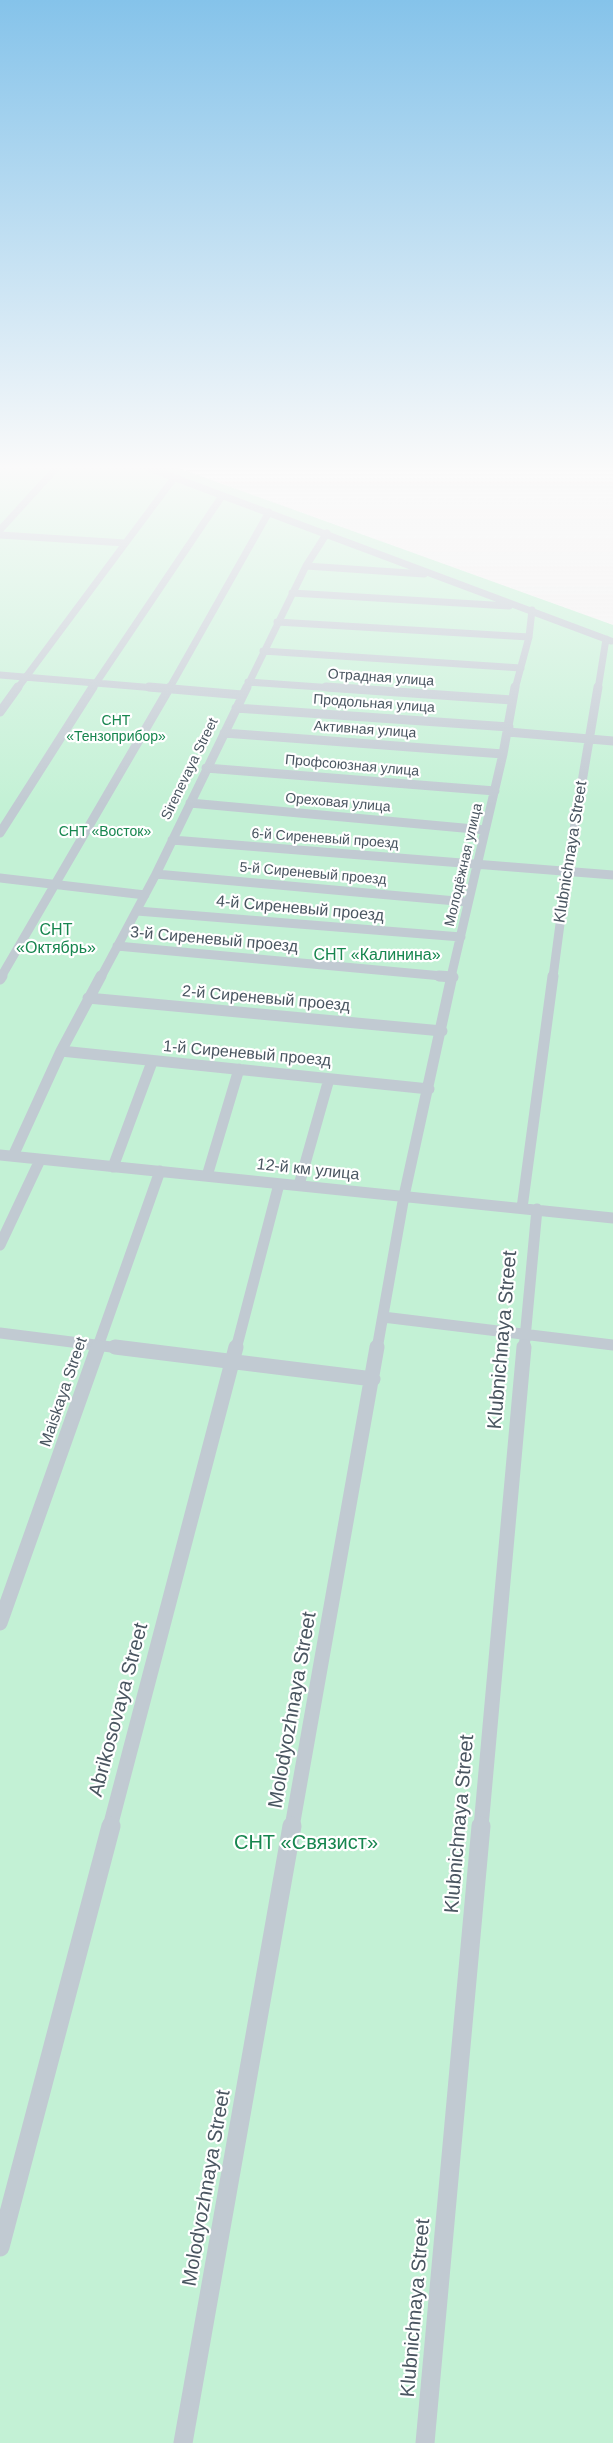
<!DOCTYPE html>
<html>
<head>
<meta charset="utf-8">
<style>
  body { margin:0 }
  canvas { display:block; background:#f5f3f3 }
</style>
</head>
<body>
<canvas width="613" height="2443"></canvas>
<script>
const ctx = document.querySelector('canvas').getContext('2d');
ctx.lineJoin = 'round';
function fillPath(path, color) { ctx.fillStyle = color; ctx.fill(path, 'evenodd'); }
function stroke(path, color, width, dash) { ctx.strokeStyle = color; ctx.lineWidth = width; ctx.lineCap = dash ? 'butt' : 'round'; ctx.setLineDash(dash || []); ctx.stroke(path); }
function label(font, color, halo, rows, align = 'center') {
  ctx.font = font + ' Arial,sans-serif'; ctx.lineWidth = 4.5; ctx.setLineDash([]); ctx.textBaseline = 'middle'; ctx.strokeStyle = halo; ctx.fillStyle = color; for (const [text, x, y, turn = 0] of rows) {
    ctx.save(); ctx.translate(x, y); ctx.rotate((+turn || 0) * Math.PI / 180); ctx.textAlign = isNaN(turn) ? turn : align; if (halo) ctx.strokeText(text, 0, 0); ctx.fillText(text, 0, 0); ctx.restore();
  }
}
const green = new Path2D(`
  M 0,464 L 167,464 L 613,625 L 613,2443 L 0,2443 Z`);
const minorFar4 = new Path2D(`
  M 138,464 L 611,641
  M 0,530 L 60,464
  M 0,535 L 125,543
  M 306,566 L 424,574
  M 292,593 L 509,606
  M 277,622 L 529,637
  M 263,651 L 521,668
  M 0,675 L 167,689
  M 248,682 L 348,689
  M 17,689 L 174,478
  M 92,689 L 222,496
  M 169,689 L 269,512
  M 246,689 L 306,566 L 327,533
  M 515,689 L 529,637 L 532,610
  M 598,689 L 606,639`);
const minorFar3 = new Path2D(`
  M 149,687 L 242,695
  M 326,687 L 512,700
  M 236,708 L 509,727
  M 0,712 L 18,687
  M 508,732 L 613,741
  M 224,733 L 503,754
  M 206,768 L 495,791
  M 190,803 L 485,830
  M 0,833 L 93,687
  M 172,840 L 613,875
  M 156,874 L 467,902
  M 0,878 L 145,895
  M 137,911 L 461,937
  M 117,946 L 453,977
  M 1,977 L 170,687
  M 101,977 L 156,874 L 247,687
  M 451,977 L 503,754 L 515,687
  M 553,977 L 567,871 L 598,687`);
const minorFar2 = new Path2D(`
  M 439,976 L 453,977
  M 0,979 L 2,976
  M 88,998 L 442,1031
  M 61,1051 L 429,1089
  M 0,1155 L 613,1218
  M 13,1156 L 61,1051 L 101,976
  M 113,1167 L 152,1062
  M 207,1176 L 239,1069
  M 299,1185 L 329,1079
  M 522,1208 L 553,976
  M 0,1245 L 40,1160
  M 383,1317 L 613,1345
  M 0,1333 L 127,1349
  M 97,1349 L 160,1171
  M 236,1349 L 279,1184
  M 377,1349 L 404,1196 L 452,976
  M 524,1349 L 537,1209`);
const minorFar1 = new Path2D(`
  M 115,1347 L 373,1379
  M 0,1623 L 98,1347
  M 110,1827 L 236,1347
  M 292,1827 L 377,1347
  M 481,1827 L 524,1347`);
const minor = new Path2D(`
  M 0,2247 L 111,1826
  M 183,2443 L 292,1826
  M 425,2443 L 481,1826`);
const farStreetnames = [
  ["Отрадная улица",381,678,4],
  ["Продольная улица",374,704,4],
  ["Активная улица",365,730,4],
  ["Профсоюзная улица",352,766,5],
  ["Sirenevaya Street",190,769,-64],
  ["Ореховая улица",338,803,5],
  ["6-й Сиреневый проезд",325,839,4],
  ["Молодёжная улица",464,865,-77],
  ["5-й Сиреневый проезд",313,874,5]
];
const farParknames = [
  ["СНТ",116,721],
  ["«Тензоприбор»",116,737],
  ["СНТ «Восток»",105,832]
];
const streetNames = [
  ["Klubnichnaya Street",571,852,-81],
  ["4-й Сиреневый проезд",300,909,5],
  ["3-й Сиреневый проезд",214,940,5],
  ["2-й Сиреневый проезд",266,999,5],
  ["1-й Сиреневый проезд",247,1054,5],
  ["12-й км улица",308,1170,6],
  ["Maiskaya Street",64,1392,-71]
];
const parkNames = [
  ["СНТ",56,931],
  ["«Октябрь»",56,949],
  ["СНТ «Калинина»",377,956]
];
const nearStreetnames = [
  ["Klubnichnaya Street",503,1340,-85],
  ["Abrikosovaya Street",119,1710,-75],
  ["Molodyozhnaya Street",293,1710,-80],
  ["Klubnichnaya Street",460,1824,-85],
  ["Molodyozhnaya Street",207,2188,-80],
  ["Klubnichnaya Street",416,2308,-85]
];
const nearParknames = [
  ["СНТ «Связист»",306,1843]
];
fillPath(green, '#c3f1d5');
stroke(minorFar4, '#c1cad2', 7);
stroke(minorFar3, '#c1cad2', 9);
stroke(minorFar2, '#c1cad2', 11);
stroke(minorFar1, '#c1cad2', 15);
stroke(minor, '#c1cad2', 19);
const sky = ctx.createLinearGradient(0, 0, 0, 806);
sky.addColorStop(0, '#85c3ea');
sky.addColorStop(0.58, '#fafafa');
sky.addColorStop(1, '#fafafa00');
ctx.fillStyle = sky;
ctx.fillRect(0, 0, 613, 806);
label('14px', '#4a5661', '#fff', farStreetnames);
label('14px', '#17864f', '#fff', farParknames);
label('16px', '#4a5661', '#fff', streetNames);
label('16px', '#17864f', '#fff', parkNames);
label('20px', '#4a5661', '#fff', nearStreetnames);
label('20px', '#17864f', '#fff', nearParknames);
</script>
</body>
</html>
